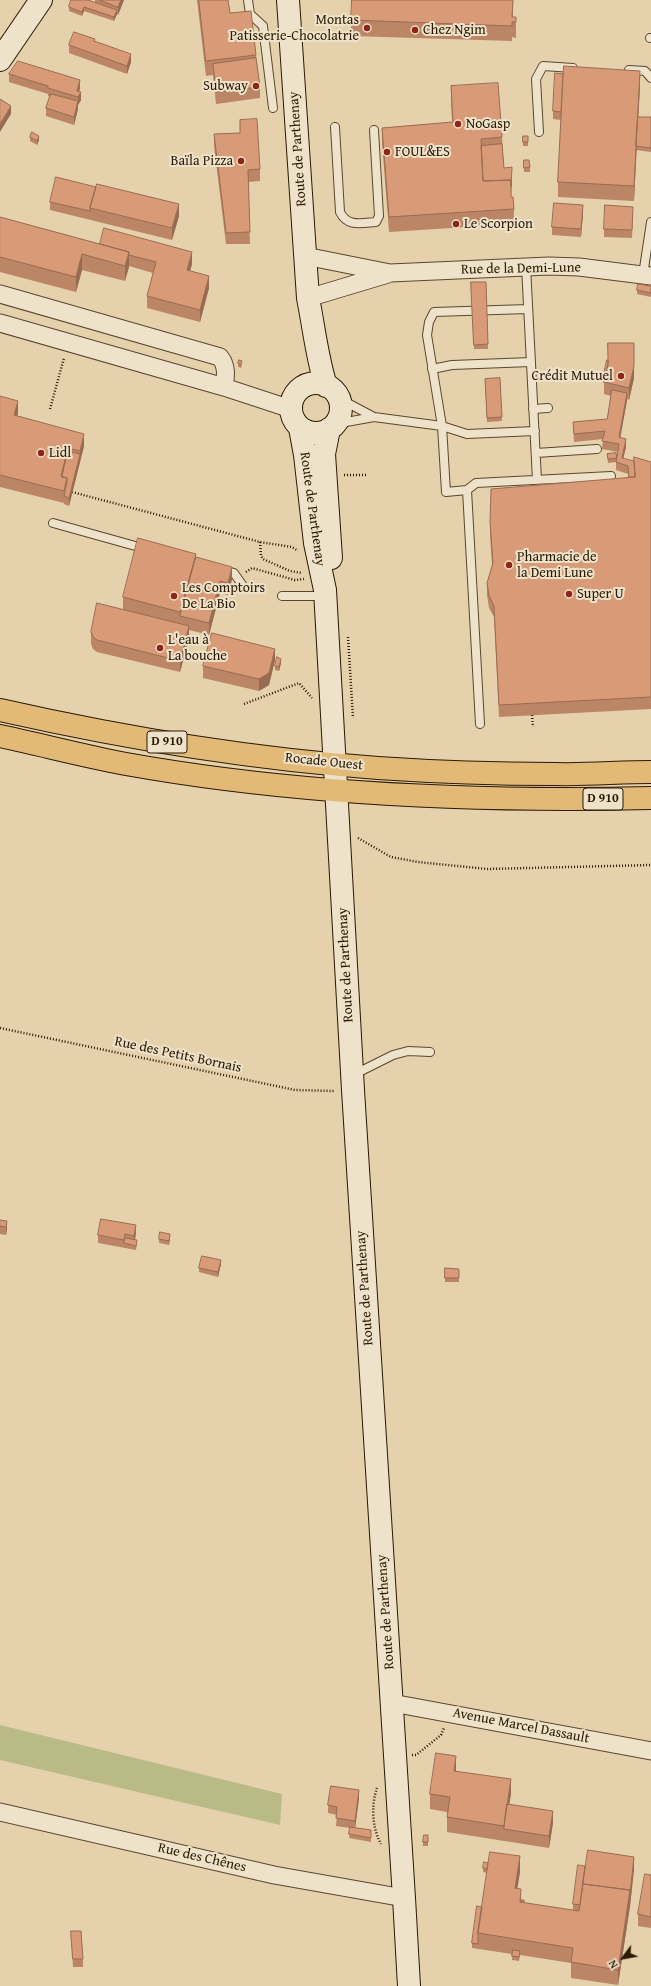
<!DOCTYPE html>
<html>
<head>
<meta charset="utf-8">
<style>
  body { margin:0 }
  #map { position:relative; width:651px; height:1986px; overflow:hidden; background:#e5d2ad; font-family:"Gentium Book Plus",serif }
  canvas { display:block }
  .north { position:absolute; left:603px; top:1938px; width:40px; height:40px; -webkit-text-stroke:3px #eee2ca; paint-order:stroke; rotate:238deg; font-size:11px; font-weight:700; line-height:16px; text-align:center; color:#2b1902 }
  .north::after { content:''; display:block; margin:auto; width:14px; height:18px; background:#2b1902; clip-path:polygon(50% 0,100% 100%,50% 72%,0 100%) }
</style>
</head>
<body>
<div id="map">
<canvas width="651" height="1986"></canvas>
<div class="north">N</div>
</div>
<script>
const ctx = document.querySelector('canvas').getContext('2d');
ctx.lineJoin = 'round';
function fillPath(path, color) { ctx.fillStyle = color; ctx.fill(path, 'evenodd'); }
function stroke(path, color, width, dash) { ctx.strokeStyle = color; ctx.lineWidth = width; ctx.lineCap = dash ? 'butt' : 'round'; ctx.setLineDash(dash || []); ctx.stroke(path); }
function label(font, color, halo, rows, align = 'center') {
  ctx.font = font + ' "Gentium Book Plus",serif'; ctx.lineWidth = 4; ctx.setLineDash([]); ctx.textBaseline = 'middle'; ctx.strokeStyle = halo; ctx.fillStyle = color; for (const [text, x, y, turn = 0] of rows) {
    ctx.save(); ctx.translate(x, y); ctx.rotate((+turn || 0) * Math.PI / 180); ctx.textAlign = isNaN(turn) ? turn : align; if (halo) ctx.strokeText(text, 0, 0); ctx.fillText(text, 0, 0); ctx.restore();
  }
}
const green = new Path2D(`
  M 0,1725 L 282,1794 L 280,1825 L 0,1760 Z`);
const path = new Path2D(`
  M 50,409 L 64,358
  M 344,475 L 367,475
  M 72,492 L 260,542 L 292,547 L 298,551
  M 260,542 L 261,556 L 263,559 L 290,571 L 302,573
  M 246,572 L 252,568 L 295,580 L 304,579
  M 348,637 L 353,718
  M 244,704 L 299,683 L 312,698
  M 532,715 L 533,727
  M 358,838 L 391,857 L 418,862 L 487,869 L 651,865
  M 0,1028 L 295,1090 L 334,1091
  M 412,1755 L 416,1755 L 441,1735 L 444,1728
  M 377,1788 C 371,1805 372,1828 381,1844`);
const service = new Path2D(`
  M 248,0 L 250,14 L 263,26 L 273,108
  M 650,38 L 651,38
  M 629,70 L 645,71 L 651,78
  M 335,127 L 340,212 C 347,227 361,223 376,222 L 379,216 L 374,130
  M 539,132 L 536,79 L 543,66 L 573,68
  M 526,266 L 537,480
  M 643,275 L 651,222
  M 528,309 L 434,312 L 429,322 L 427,335 L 442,426 L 467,434 L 535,431
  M 432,369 L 452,365 L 531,362
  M 338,398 L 374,417
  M 533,409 L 548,408
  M 335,424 L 374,417 L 442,426 L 446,492 L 467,490 L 476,483 L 611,476
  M 536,453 L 597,449
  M 467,490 L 480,724
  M 53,523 L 146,549
  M 223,570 L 234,573 L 243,586
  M 282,596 L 324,596
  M 353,1075 L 393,1055 L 408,1051 L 430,1052`);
const minor = new Path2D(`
  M 305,256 L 390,273 L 549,266 L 579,267 L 651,276
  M 0,294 L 220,357 C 227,366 226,375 224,387
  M 308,298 L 388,274
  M 0,323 L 224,387 L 291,409
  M 392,1703 L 651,1751
  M 0,1812 L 274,1875 L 404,1898`);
const secondary = new Path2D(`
  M 288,0 L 308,298 C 314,328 317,358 326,386
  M 0,60 L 41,0
  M291 408a25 25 0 1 1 50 0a25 25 0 1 1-50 0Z
  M 300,428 L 305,455 L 315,543 L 325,590 L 353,1090 L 404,1898 L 409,1986
  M 329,429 L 324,454 L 331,558`);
const primary = new Path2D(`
  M 0,710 C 124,738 251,759 378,768 C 437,772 496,774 555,774 C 587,775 619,772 651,772
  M 0,736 C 42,745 84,756 126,764 C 299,795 475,802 651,798`);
const wall = new Path2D(`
  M 95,0 L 124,0 L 118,15 L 117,14 L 114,21 L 84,11 L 82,16 L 69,11 L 69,7 L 95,2 Z
  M 197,0 L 228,0 L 230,13 L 256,55 L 260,87 L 260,98 L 216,104 L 213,75 L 206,76 Z
  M 513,0 L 513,17 L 516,17 L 516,38 L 512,37 L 512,41 L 351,36 L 351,20 Z
  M 95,41 L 131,62 L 127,74 L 69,53 L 69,45 Z
  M 9,74 L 80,88 L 79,91 L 81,100 L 78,105 L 78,104 L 78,109 L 74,125 L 46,116 L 46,108 L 50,97 L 48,96 L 48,94 L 9,82 Z
  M 451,86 L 502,137 L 504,168 L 512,175 L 511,197 L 514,209 L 514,224 L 389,232 L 382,143 L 382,128 L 452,122 L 451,101 Z
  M 640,86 L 638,117 L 651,117 L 651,152 L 636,150 L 634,201 L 558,197 L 558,182 L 561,120 L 553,119 L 553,111 Z
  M 240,120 L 260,169 L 260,181 L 248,182 L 250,244 L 226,244 L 214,146 L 214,134 L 240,133 Z
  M 523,136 L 528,136 L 528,146 L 523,146 Z
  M 30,137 L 39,140 L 37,145 L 30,141 Z
  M 524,160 L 530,167 L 530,172 L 524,172 Z
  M 50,202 L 179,216 L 172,240 L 50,210 Z
  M 583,213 L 581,237 L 552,235 L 552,227 Z
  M 633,215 L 632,238 L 604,237 L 604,229 Z
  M 0,217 L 100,244 L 192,264 L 190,271 L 209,288 L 200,322 L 147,308 L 147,296 L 153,273 L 129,266 L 125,281 L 82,270 L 76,292 L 0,272 Z
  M 471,282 L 486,282 L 488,349 L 474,349 Z
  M 651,286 L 651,297 L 637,294 L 637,290 Z
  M 239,360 L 242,365 L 241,368 L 238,367 L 238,363 Z
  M 500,378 L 502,421 L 487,422 L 485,379 Z
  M 634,378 L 629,400 L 627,399 L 620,437 L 626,447 L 623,459 L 634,461 L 651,462 L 651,709 L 499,717 L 494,617 L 489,608 L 487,595 L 487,583 L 492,566 L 490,534 L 490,522 L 628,477 L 628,474 L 616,470 L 616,462 L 608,463 L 607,454 L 616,453 L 617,459 L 618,452 L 602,449 L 603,439 L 574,442 L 573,422 L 607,419 L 611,396 L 604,394 L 604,383 L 603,383 L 603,379 Z
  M 0,396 L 18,413 L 17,416 L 84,446 L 69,506 L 64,504 L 64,503 L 0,487 Z
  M 196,557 L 232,579 L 228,595 L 220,593 L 209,635 L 189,630 L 189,638 L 180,672 L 97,652 L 93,649 L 91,644 L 91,632 L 123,610 L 123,597 Z
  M 275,660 L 269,685 L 259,691 L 203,678 L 203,666 Z
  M 281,663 L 279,671 L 275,670 L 275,666 Z
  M 0,1220 L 7,1229 L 6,1235 L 0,1234 Z
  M 136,1233 L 135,1240 L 137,1244 L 136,1250 L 98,1243 L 98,1235 Z
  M 170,1238 L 169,1245 L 159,1243 L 159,1239 Z
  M 221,1264 L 218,1277 L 199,1272 L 199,1268 Z
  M 445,1268 L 459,1269 L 459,1282 L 445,1282 Z
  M 456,1771 L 511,1794 L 509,1805 L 553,1823 L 549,1848 L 447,1832 L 447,1812 L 430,1809 L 430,1794 Z
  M 359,1798 L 355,1828 L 371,1830 L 371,1842 L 349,1838 L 350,1828 L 336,1826 L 337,1815 L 328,1813 L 328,1805 Z
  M 428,1835 L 428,1846 L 423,1846 L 423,1842 Z
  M 585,1866 L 634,1869 L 630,1906 L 618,1985 L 571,1978 L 571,1963 L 520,1955 L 519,1961 L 512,1960 L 512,1954 L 472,1948 L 472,1943 L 482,1907 L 487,1873 L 483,1872 L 483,1868 L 520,1872 L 517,1888 L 521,1900 L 524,1903 L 573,1910 L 573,1904 Z
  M 651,1875 L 651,1928 L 638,1926 L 638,1914 Z
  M 71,1931 L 83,1959 L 83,1967 L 73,1967 Z`);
const shadedWall = new Path2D(`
  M 121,0 L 124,0 L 118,15 L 118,7 Z
  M 84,7 L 84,11 L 82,16 L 82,12 Z
  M 117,10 L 117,14 L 114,21 L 114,17 Z
  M 131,54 L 131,62 L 127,74 L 127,66 Z
  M 640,71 L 640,86 L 634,201 L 634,186 Z
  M 80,80 L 80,88 L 78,96 L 77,91 Z
  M 81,92 L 81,100 L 78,105 L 78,97 Z
  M 78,101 L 78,109 L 74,125 L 74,117 Z
  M 11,106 L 11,114 L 0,132 L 0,124 Z
  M 39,136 L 39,140 L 37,145 L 37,141 Z
  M 179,204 L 179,216 L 172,240 L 172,228 Z
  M 583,205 L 583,213 L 581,237 L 581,229 Z
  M 129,252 L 129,267 L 125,281 L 125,266 Z
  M 192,252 L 192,264 L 187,282 L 187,270 Z
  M 82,254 L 82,270 L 76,292 L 76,277 Z
  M 209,276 L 209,288 L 200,322 L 200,310 Z
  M 634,366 L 634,378 L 629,400 L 629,388 Z
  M 627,393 L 627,401 L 619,445 L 619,437 Z
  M 18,401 L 18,413 L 14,427 L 14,415 Z
  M 84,434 L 84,446 L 69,506 L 69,498 L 80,454 L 80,451 Z
  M 626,439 L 626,447 L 622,464 L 622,458 Z
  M 68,448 L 68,459 L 63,481 L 61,476 Z
  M 196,554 L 196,569 L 180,616 L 180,612 Z
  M 232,567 L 232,579 L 228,595 L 228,583 Z
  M 220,581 L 220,593 L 209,635 L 209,623 Z
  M 189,626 L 189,638 L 180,672 L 180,661 Z
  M 275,649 L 275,660 L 269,685 L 259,691 L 259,679 Z
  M 281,659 L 281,663 L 279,671 L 279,667 Z
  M 7,1221 L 7,1229 L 6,1235 L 6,1227 Z
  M 136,1225 L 136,1233 L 134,1244 L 134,1236 Z
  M 170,1234 L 170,1238 L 169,1245 L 169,1241 Z
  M 221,1260 L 221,1264 L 218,1277 L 218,1272 Z
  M 456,1756 L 456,1772 L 454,1771 Z
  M 511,1779 L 511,1794 L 505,1829 L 504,1829 L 504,1841 L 504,1826 Z
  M 359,1790 L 359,1798 L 355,1829 L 355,1821 Z
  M 553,1811 L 553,1823 L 549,1848 L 549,1836 Z
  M 520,1856 L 520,1872 L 515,1903 L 515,1888 Z
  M 634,1857 L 634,1869 L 630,1906 L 618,1985 L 618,1970 Z
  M 521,1889 L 521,1904 L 520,1902 Z`);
const building = new Path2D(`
  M 71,0 L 88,0 L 117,10 L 114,17 L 84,7 L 82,12 L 69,7 Z
  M 100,0 L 121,0 L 118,7 Z
  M 199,0 L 228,0 L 230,13 L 251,11 L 256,55 L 206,61 Z
  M 352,0 L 513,0 L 512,17 L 516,17 L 516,22 L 512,22 L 512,26 L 351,20 Z
  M 74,32 L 95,39 L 94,41 L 131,54 L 127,66 L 69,45 Z
  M 256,58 L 260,87 L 216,92 L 213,64 Z
  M 18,61 L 80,80 L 77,91 L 81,92 L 78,97 L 48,88 L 48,86 L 9,74 Z
  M 564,66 L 640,71 L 634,186 L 558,182 Z
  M 555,73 L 563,74 L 561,112 L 553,111 Z
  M 498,83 L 502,137 L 481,139 L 483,181 L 511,180 L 511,197 L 513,197 L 514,209 L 389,217 L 382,128 L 453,122 L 451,86 Z
  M 51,94 L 78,101 L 74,117 L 46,108 Z
  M 0,99 L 11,106 L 0,124 Z
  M 638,117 L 651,117 L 651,148 L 636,146 Z
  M 257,119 L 260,169 L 248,170 L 250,232 L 226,233 L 214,134 L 240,133 L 240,120 Z
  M 32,132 L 39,136 L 37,141 L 30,137 Z
  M 523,136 L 528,136 L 528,142 L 523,142 Z
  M 502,144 L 504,168 L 512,167 L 511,187 L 511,180 L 483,181 L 481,146 Z
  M 524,160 L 529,160 L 530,167 L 524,168 Z
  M 56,177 L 96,187 L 90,208 L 90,211 L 50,202 Z
  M 97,184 L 179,204 L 172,228 L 90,208 Z
  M 554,203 L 583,205 L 581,229 L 552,227 Z
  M 605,205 L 633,207 L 632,230 L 604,229 Z
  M 0,217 L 129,252 L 125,266 L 82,254 L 76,277 L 0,257 Z
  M 104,228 L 192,252 L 187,270 L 209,276 L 200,310 L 147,296 L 156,262 L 129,255 L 129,252 L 100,244 Z
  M 471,282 L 486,282 L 488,344 L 474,345 Z
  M 638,284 L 651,286 L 651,293 L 637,290 Z
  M 608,343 L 634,343 L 634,366 L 629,388 L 604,382 L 608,363 Z
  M 239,360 L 242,361 L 241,364 L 238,363 Z
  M 607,360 L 608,360 L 608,365 L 604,379 L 603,379 Z
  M 500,378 L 502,417 L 487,418 L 485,379 Z
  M 612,390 L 627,393 L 619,437 L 626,439 L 622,458 L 634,461 L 635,477 L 629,477 L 628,466 L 616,462 L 619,444 L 602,441 L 605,431 L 574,434 L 573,422 L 607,419 Z
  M 0,396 L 18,401 L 14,415 L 84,434 L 80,451 L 68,448 L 61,476 L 67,478 L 64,491 L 0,475 Z
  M 68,451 L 80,454 L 69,498 L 64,496 L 67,482 L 67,478 L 62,477 Z
  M 616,453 L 617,458 L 608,459 L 607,454 Z
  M 634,457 L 651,462 L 651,697 L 499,705 L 494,606 L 489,596 L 487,583 L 493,563 L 490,522 L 491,489 L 635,477 Z
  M 138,538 L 196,554 L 180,612 L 123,597 Z
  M 196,557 L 232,567 L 228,583 L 220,581 L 209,623 L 180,616 Z
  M 97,603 L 189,626 L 180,661 L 97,640 L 93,637 L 91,632 Z
  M 212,633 L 275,649 L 269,673 L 259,679 L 203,666 Z
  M 277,657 L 281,659 L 279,667 L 275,666 Z
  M 101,1219 L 136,1225 L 134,1236 L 125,1234 L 124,1240 L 98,1235 Z
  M 0,1220 L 7,1221 L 6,1227 L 0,1226 Z
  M 160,1232 L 170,1234 L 169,1241 L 159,1239 Z
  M 125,1238 L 137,1240 L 136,1246 L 124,1243 Z
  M 202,1256 L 221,1260 L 218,1272 L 199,1268 Z
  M 445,1268 L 459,1269 L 459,1278 L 445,1278 Z
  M 436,1753 L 456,1756 L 454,1771 L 511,1779 L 504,1826 L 447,1817 L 450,1797 L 430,1794 Z
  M 331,1786 L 359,1790 L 355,1821 L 336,1818 L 337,1807 L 328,1805 Z
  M 507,1804 L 553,1811 L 549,1836 L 504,1829 Z
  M 350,1827 L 371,1830 L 371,1838 L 349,1834 Z
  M 424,1835 L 428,1835 L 428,1842 L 423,1842 Z
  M 588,1850 L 634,1857 L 630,1894 L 630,1890 L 583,1884 Z
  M 490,1852 L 520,1856 L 515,1888 L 521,1889 L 520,1902 L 579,1911 L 583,1884 L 630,1890 L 618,1970 L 571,1962 L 573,1948 L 478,1933 Z
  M 484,1862 L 488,1863 L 487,1869 L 483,1868 Z
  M 578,1865 L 585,1866 L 580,1905 L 573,1904 Z
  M 645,1874 L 651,1875 L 651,1917 L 638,1914 Z
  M 521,1900 L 524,1900 L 524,1902 L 521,1902 Z
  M 477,1906 L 482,1907 L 478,1933 L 478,1944 L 472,1943 Z
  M 71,1931 L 81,1931 L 83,1959 L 73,1959 Z
  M 513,1950 L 520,1951 L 519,1957 L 512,1956 Z`);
const markers = [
  [367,28,4,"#8f2418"],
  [415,30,4,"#8f2418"],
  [256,86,4,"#8f2418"],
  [458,124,4,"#8f2418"],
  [387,152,4,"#8f2418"],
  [241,161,4,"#8f2418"],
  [456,224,4,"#8f2418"],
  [621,376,4,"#8f2418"],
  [41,453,4,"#8f2418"],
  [509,565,4,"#8f2418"],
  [569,594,4,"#8f2418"],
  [174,596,4,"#8f2418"],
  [160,648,4,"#8f2418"]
];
const shields = [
  [167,742,40],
  [603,799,40]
];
const shieldNames = [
  ["D 910",167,742],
  ["D 910",603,799]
];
const poiNames = [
  ["Montas",359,20,"right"],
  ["Patisserie-Chocolatrie",359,36,"right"],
  ["Chez Ngim",423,30],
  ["Subway",248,86,"right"],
  ["NoGasp",466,124],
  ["FOUL&ES",395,152],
  ["Baïla Pizza",233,161,"right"],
  ["Le Scorpion",464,224],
  ["Crédit Mutuel",613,376,"right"],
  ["Lidl",49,453],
  ["Pharmacie de",517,557],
  ["la Demi Lune",517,573],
  ["Les Comptoirs",182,588],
  ["De La Bio",182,604],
  ["Super U",577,594],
  ["L'eau à",168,640],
  ["La bouche",168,656]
];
const streetNames = [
  ["Route de Parthenay",298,149,-94],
  ["Rue de la Demi-Lune",521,269,-1],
  ["Route de Parthenay",312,509,82],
  ["Rocade Ouest",324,762,6],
  ["Route de Parthenay",346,965,-93],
  ["Rue des Petits Bornais",178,1055,12],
  ["Route de Parthenay",365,1288,-94],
  ["Route de Parthenay",386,1612,-94],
  ["Avenue Marcel Dassault",521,1726,11],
  ["Rue des Chênes",202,1858,13]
];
fillPath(green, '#baba86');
stroke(service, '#5a472d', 10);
stroke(minor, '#5a472d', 19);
stroke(secondary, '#2b1902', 24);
stroke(primary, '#2b1902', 24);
stroke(path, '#2b1902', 2.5, [1, 2]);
stroke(service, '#eee2ca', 8);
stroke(minor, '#eee2ca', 17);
stroke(secondary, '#eee2ca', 22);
stroke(primary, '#e2b976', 22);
fillPath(wall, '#bb8566');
fillPath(shadedWall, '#986c53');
fillPath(building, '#d99b77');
stroke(building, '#986c53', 1);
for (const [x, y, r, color] of markers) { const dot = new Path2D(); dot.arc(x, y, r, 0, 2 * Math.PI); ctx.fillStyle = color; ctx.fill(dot); stroke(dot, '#eee2ca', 1.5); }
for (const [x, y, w] of shields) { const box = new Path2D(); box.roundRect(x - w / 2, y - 11, w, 22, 3); ctx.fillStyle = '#eee2ca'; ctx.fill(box); stroke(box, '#2b1902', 1); }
label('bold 13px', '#2b1902', null, shieldNames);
label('14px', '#2b1902', '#eee2ca', poiNames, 'left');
label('14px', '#2b1902', '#eee2ca', streetNames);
</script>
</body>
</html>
